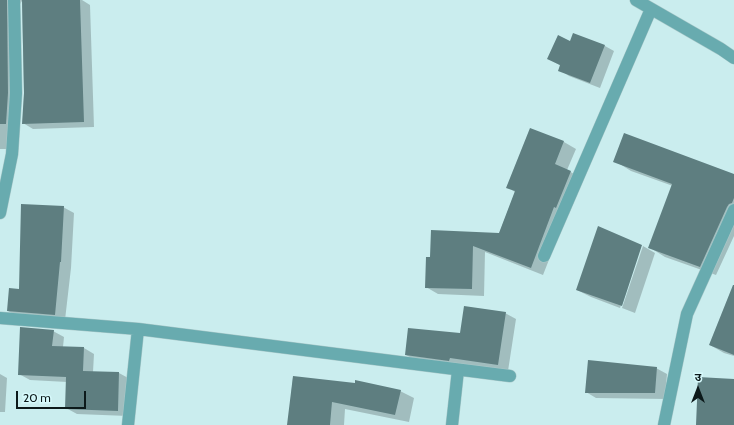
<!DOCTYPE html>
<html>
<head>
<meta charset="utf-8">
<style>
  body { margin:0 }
  #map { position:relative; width:734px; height:425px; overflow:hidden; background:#caedee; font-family:Cabin,"Noto Sans Devanagari",sans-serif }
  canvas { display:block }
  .north { position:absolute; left:678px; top:369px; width:40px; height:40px; -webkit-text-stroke:3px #d7fafc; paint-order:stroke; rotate:0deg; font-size:11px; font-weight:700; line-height:16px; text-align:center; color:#0c191a }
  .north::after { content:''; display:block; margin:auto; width:14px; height:18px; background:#0c191a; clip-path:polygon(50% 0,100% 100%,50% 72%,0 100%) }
  .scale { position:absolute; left:16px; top:391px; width:70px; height:18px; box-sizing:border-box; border:2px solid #0c191a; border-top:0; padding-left:5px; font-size:12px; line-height:14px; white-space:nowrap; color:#0c191a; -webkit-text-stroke:3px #d7fafc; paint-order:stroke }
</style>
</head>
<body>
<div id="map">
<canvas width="734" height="425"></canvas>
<div class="north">उ</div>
<div class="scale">20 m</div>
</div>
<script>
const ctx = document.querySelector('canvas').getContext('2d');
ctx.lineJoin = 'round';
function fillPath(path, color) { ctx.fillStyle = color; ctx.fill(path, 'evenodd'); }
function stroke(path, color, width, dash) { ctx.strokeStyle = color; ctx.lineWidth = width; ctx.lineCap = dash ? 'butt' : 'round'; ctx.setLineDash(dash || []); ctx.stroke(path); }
const shadow = new Path2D(`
  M 0,0 L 82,0 L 90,5 L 94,127 L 33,129 L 23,123 L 24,93 L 22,1 L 20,4 L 9,149 L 0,149 Z
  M 570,42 L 605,46 L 614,51 L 600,88 L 569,76 L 560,70 L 561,66 L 549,59 Z
  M 531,129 L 564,142 L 576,149 L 567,170 L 583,179 L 569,214 L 567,214 L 543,275 L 485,252 L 484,296 L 438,294 L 426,287 L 427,258 L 499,234 L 515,192 L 507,187 Z
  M 615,161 L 734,175 L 734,236 L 716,275 L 665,257 L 649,247 L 673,186 L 631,171 Z
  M 63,207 L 74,213 L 71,268 L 65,320 L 19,317 L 8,311 Z
  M 598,228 L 642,246 L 641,246 L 620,308 L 591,297 L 577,290 Z
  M 643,246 L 655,253 L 635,313 L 622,308 Z
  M 505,313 L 516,319 L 508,371 L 460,364 L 460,366 L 417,361 L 406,355 L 461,334 Z
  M 734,318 L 734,356 L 724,353 L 710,345 Z
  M 53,331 L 64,337 L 63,347 L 84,348 L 94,354 L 93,372 L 119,373 L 130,379 L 128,416 L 77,414 L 66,408 L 67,382 L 30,380 L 19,374 Z
  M 656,368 L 667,374 L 665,399 L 596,398 L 586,392 Z
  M 0,374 L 7,378 L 5,412 L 0,412 Z
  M 293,377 L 400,391 L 414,398 L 409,422 L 345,409 L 344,425 L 288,425 Z`);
const building = new Path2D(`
  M 0,0 L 7,0 L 8,93 L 6,124 L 0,124 Z
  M 22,0 L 80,0 L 84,122 L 22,124 L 24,93 Z
  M 573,33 L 605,45 L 590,83 L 558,71 L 560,65 L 547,59 L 558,35 L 570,41 Z
  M 530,128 L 564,141 L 555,164 L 571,171 L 556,208 L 554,207 L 531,268 L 473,246 L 472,289 L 425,288 L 426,257 L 430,257 L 431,230 L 499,233 L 515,191 L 506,188 Z
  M 624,133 L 734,174 L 734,198 L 732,203 L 729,204 L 727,207 L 700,267 L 648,248 L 672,184 L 613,162 Z
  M 21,204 L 64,206 L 61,262 L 60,262 L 55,315 L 7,311 L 9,288 L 19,289 Z
  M 598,226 L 642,245 L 622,306 L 576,290 Z
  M 733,285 L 734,285 L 734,355 L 709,345 Z
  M 464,306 L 506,312 L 498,365 L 450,358 L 449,361 L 405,355 L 408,328 L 460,333 Z
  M 20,327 L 54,330 L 52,346 L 84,347 L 83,371 L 119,372 L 118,411 L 65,409 L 66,377 L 18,375 Z
  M 588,360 L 657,367 L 655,393 L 585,393 Z
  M 293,376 L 355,383 L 355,380 L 401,390 L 395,415 L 332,402 L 330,425 L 287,425 Z
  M 698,377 L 734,379 L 734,425 L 696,425 Z`);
const minor = new Path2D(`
  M 636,0 L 721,49 L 734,58
  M 0,213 L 12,154 L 16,93 L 14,0
  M 544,256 L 651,9
  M 0,318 L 138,329 L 128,425
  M 138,329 L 510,376
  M 452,425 L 458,370
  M 664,425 L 687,314 L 734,210`);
fillPath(shadow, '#0003');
fillPath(building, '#5e7e80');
stroke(minor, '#a8c7c8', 13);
stroke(minor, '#68abaf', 12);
</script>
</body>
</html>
